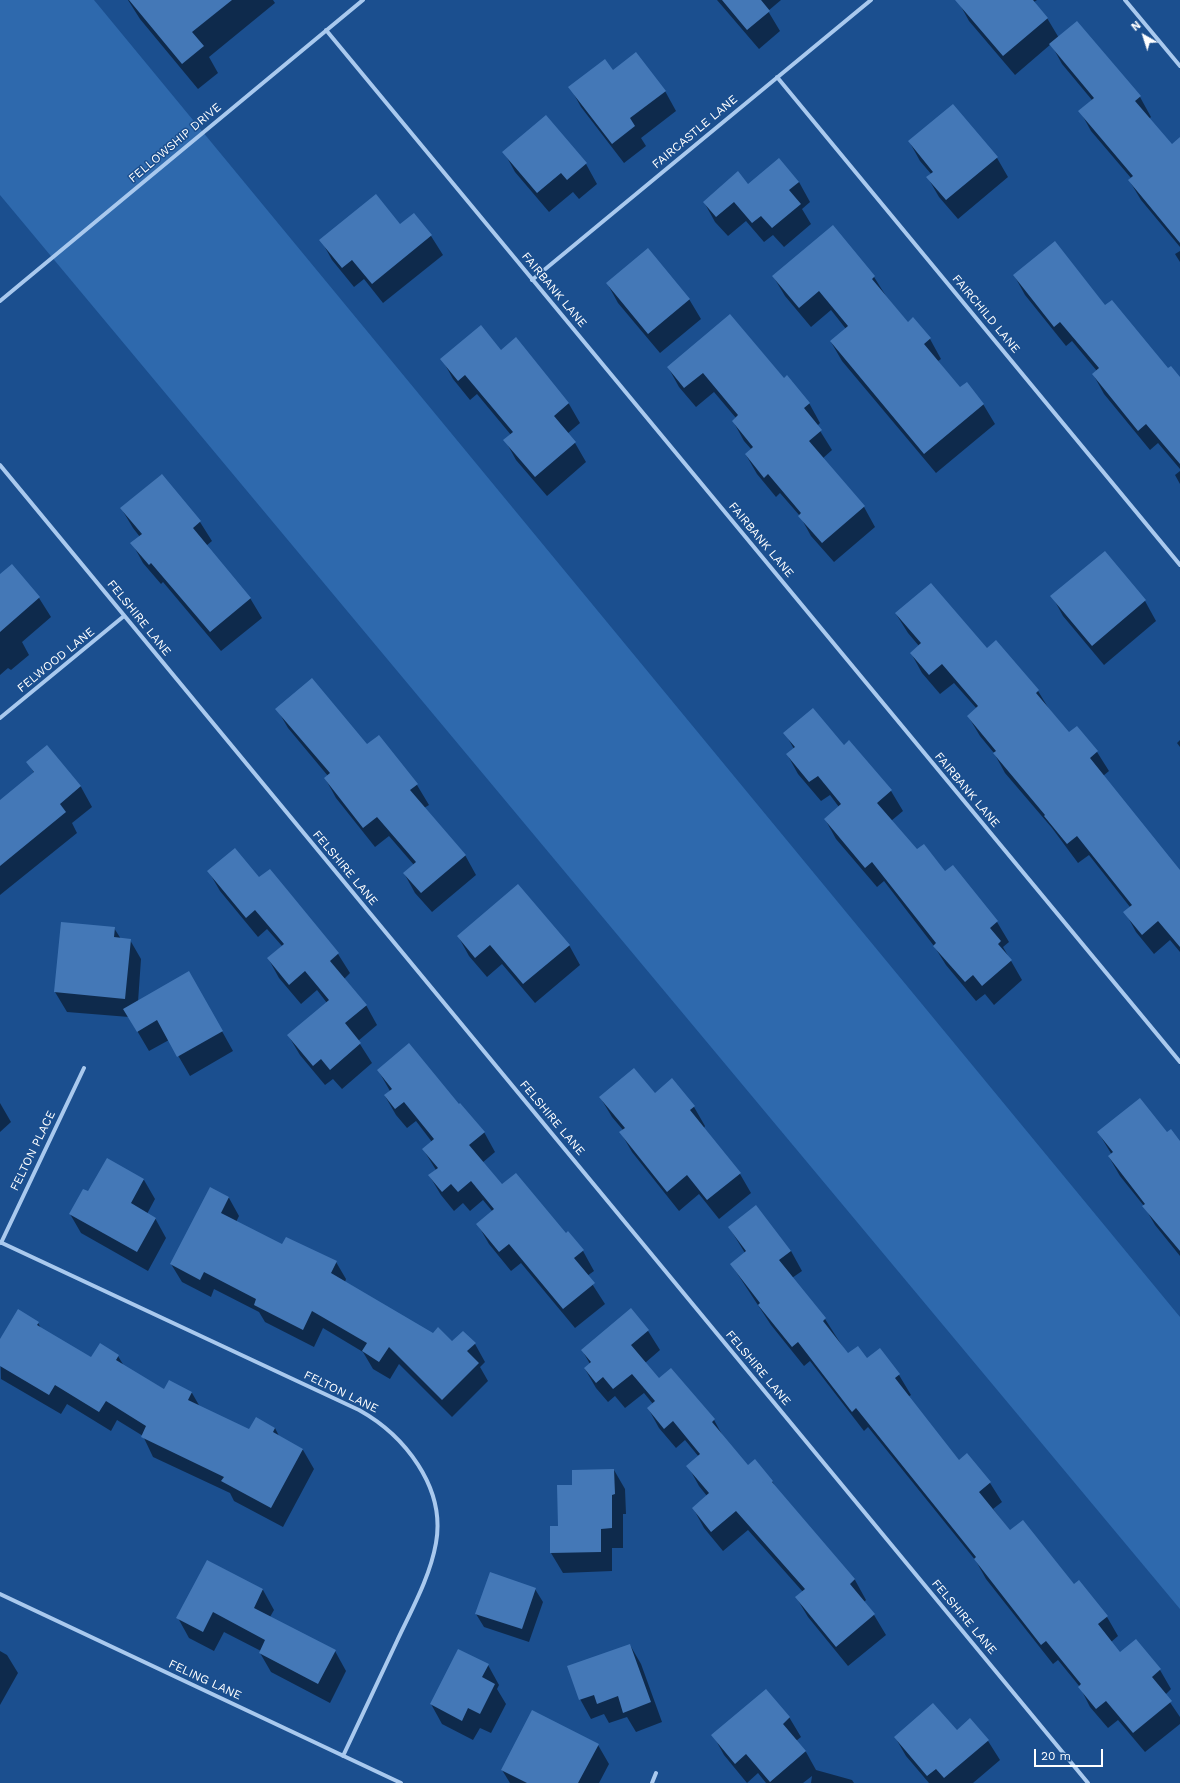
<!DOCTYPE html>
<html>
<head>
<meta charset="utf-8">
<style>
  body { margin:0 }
  #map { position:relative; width:1180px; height:1783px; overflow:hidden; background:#1b4f8f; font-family:"Work Sans",sans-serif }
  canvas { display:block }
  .north { position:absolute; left:1124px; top:16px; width:40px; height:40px; -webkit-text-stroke:3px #1b4f8f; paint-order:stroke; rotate:321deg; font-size:11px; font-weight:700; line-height:16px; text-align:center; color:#fff }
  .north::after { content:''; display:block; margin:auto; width:14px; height:18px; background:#fff; clip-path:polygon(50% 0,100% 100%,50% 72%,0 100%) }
  .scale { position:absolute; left:1034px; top:1749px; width:69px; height:18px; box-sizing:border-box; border:2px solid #fff; border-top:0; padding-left:5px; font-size:12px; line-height:14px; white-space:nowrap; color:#fff; -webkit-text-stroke:3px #1b4f8f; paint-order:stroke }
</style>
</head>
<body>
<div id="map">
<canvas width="1180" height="1783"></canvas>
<div class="north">N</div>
<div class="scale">20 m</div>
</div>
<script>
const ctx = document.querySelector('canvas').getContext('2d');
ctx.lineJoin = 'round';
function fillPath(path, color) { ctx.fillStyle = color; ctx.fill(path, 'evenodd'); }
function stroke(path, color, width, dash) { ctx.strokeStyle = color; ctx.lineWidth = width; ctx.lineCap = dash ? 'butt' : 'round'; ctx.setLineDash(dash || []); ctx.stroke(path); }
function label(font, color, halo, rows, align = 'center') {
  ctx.font = font + ' "Work Sans",sans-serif'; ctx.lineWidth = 3; ctx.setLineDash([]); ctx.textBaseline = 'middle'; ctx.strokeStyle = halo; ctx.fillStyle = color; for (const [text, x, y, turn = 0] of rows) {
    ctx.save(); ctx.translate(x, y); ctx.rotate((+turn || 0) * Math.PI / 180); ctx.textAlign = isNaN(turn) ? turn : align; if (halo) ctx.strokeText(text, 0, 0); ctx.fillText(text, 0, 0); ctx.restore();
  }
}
const green = new Path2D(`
  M 0,0 L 94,0 L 1180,1317 L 1180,1609 L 0,195 Z`);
const shadow = new Path2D(`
  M 128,0 L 273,0 L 275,3 L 209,57 L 218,73 L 198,89 L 140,19 Z
  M 717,0 L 781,0 L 768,11 L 780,31 L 759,49 Z
  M 959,0 L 1037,0 L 1034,2 L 1047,18 L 1059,38 L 1077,23 L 1140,97 L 1151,117 L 1149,119 L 1172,145 L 1180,145 L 1180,247 L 1141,200 L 1129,180 L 1131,178 L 1091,131 L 1080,111 L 1092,100 L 1062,64 L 1051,44 L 1015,75 L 969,21 L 958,1 Z
  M 613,71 L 665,91 L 676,111 L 641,138 L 646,146 L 624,163 L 581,107 L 570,87 Z
  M 546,116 L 586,164 L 597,184 L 579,199 L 573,192 L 549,212 L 515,172 L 504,152 Z
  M 909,141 L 997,158 L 1008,177 L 958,219 L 939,197 L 928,178 L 932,175 L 920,161 Z
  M 799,182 L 810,202 L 802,209 L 811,224 L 784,247 L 773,235 L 764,242 L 746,221 L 728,236 L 715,222 L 704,202 Z
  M 414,214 L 431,236 L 443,255 L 383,303 L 364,279 L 354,287 L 332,260 L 321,240 L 400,226 Z
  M 833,226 L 874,277 L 886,296 L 908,323 L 930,339 L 941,359 L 938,361 L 960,389 L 983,404 L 995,424 L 936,473 L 842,361 L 831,342 L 846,329 L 831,310 L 811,327 L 785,296 L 773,276 Z
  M 1180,251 L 1180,262 L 1175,254 Z
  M 1014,275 L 1105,306 L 1168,370 L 1180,378 L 1180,469 L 1158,443 L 1150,450 L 1104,394 L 1093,374 L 1097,371 L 1072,341 L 1066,346 L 1025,295 Z
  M 607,283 L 689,299 L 701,319 L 660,353 L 618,303 Z
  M 516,339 L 569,404 L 580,423 L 567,434 L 575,443 L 586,462 L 547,496 L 516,460 L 505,440 L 511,435 L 477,394 L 470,400 L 453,379 L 442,359 L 501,351 Z
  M 668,367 L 784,379 L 809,403 L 820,423 L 817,426 L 832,450 L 822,459 L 864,507 L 875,527 L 834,562 L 811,536 L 800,516 L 780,493 L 776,497 L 757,474 L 746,455 L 752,450 L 744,441 L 733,421 L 736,418 L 714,392 L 696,407 L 679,387 Z
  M 1180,471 L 1180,484 L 1175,475 Z
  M 161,475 L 200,522 L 212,541 L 206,546 L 250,598 L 262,618 L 221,651 L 163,582 L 161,584 L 143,563 L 132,543 L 140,537 L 133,528 L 121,508 Z
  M 1105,553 L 1145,601 L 1156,621 L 1104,665 L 1063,616 L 1052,596 Z
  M 12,565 L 39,598 L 51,617 L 22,642 L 29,655 L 11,670 L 8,668 L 0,675 L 0,575 Z
  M 896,614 L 987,649 L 996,641 L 1038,691 L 1049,709 L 1069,733 L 1097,752 L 1109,771 L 1103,776 L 1180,871 L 1180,952 L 1170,940 L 1154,954 L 1136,932 L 1125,912 L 1130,907 L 1089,855 L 1078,863 L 1052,828 L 1005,773 L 994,753 L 980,736 L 968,716 L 977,709 L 954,683 L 940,694 L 922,673 L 911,653 L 919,646 L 908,633 Z
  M 277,709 L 367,745 L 378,736 L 417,785 L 429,805 L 424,808 L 465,855 L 476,875 L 432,912 L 415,893 L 404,873 L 414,865 L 389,836 L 375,847 L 336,798 L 325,778 L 328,776 L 288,728 Z
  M 785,733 L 843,746 L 849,742 L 891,791 L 903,811 L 891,821 L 917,851 L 945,873 L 953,866 L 997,922 L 1009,942 L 1003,947 L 1022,980 L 994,1005 L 985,994 L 976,1001 L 946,965 L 934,946 L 884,881 L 877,887 L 836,839 L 825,819 L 839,807 L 830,795 L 821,801 L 798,774 L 787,754 L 794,749 Z
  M 1180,740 L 1180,747 L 1177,743 Z
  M 47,746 L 81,787 L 92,807 L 72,823 L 77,833 L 0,895 L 0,801 L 34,773 L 28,762 Z
  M 209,872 L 259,879 L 288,892 L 338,954 L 350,973 L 344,979 L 366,1005 L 377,1025 L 358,1041 L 372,1063 L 342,1089 L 333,1079 L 325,1085 L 300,1055 L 288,1035 L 327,1003 L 317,990 L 301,1004 L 279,978 L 268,958 L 282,946 L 267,929 L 258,937 L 220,891 Z
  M 62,923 L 114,928 L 121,939 L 130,940 L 141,959 L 138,1002 L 189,972 L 233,1051 L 190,1076 L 169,1040 L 149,1051 L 129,1017 L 67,1012 L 55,992 Z
  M 458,936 L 569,945 L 580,965 L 535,1003 L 502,964 L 487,977 L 469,956 Z
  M 378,1070 L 459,1105 L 484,1132 L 495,1152 L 482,1163 L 502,1185 L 565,1234 L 568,1232 L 583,1251 L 594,1271 L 587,1276 L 605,1304 L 575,1328 L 521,1263 L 511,1271 L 489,1244 L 478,1225 L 493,1212 L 483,1200 L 470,1211 L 463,1203 L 454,1211 L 441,1195 L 429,1175 L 436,1170 L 423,1149 L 432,1142 L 416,1121 L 407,1128 L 396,1115 L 385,1096 L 390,1091 Z
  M 672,1080 L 694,1107 L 705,1126 L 704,1128 L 740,1174 L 751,1193 L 719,1219 L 699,1194 L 679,1211 L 632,1152 L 621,1133 L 623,1130 L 612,1117 L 600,1097 L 655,1094 Z
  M 0,1103 L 11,1122 L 0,1132 Z
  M 1098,1132 L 1166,1133 L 1180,1142 L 1180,1256 L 1155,1225 L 1144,1206 L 1120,1176 L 1109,1157 L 1112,1155 Z
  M 144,1180 L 155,1199 L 147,1214 L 155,1218 L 166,1238 L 148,1271 L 81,1233 L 70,1214 L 88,1193 Z
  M 210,1188 L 229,1198 L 239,1216 L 236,1222 L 283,1246 L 336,1262 L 346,1279 L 345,1282 L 433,1334 L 452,1343 L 475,1344 L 485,1362 L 480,1367 L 488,1381 L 452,1417 L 399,1364 L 390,1379 L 373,1369 L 363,1352 L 323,1328 L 314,1347 L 265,1322 L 259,1312 L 214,1289 L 211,1297 L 182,1282 L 171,1264 Z
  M 729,1227 L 791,1251 L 802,1271 L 792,1278 L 825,1319 L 848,1355 L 867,1359 L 880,1350 L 899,1375 L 911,1395 L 908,1397 L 959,1461 L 990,1483 L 1002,1502 L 993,1509 L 1010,1531 L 1074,1585 L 1107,1617 L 1118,1636 L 1111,1642 L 1120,1654 L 1160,1670 L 1171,1689 L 1165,1695 L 1180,1717 L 1180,1724 L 1145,1752 L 1118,1720 L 1108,1728 L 1090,1707 L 1080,1687 L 1058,1660 L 1053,1664 L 986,1579 L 976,1561 L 868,1427 L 864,1431 L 810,1361 L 804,1366 L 771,1325 L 731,1264 L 745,1253 Z
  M 631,1310 L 648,1331 L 660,1350 L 645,1363 L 659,1380 L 714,1420 L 724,1438 L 748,1467 L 772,1481 L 777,1490 L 855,1580 L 866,1600 L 864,1602 L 874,1615 L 886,1635 L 848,1666 L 808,1617 L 796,1597 L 803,1592 L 748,1530 L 723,1551 L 704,1528 L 693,1508 L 707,1496 L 699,1486 L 688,1466 L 699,1457 L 685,1440 L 676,1448 L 659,1428 L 648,1408 L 653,1404 L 644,1393 L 625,1408 L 615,1396 L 608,1402 L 596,1388 L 585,1369 L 590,1364 L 582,1350 Z
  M 38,1323 L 42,1330 L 92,1358 L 118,1356 L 124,1366 L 165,1390 L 192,1393 L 200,1407 L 250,1431 L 275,1428 L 280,1438 L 303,1450 L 314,1469 L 283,1527 L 234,1501 L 230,1493 L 153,1457 L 143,1436 L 117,1420 L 111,1431 L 67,1404 L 61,1414 L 1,1379 L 0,1341 Z
  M 614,1470 L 625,1489 L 626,1514 L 623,1514 L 623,1548 L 612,1548 L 612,1571 L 563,1573 L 551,1553 L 559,1527 Z
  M 208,1561 L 263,1590 L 274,1610 L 270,1617 L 335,1651 L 346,1671 L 330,1703 L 271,1672 L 260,1653 L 261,1651 L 224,1632 L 214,1651 L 189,1638 L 178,1618 Z
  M 535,1589 L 543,1602 L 529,1642 L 484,1627 L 476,1614 Z
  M 630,1645 L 641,1664 L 662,1722 L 636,1732 L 627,1717 L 609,1723 L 604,1714 L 591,1719 L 580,1699 Z
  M 0,1651 L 7,1655 L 18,1673 L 0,1705 Z
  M 488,1665 L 499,1685 L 497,1689 L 506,1704 L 491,1733 L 480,1728 L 473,1740 L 442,1724 L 431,1704 Z
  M 789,1717 L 801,1737 L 796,1741 L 806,1752 L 816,1770 L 852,1780 L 854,1783 L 811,1783 L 812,1776 L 803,1783 L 766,1783 L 758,1773 L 747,1783 L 724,1755 L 713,1735 Z
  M 895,1737 L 988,1741 L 1000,1760 L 973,1783 L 929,1783 L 906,1756 Z
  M 598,1745 L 609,1764 L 599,1783 L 510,1783 L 502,1770 Z`);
const building = new Path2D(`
  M 129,0 L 232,0 L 192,32 L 204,46 L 182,64 Z
  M 722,0 L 761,0 L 770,11 L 747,30 Z
  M 955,0 L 1033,0 L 1048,18 L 1003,56 Z
  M 1077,21 L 1141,96 L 1135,101 L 1172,144 L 1180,137 L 1180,243 L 1128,180 L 1133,176 L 1078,111 L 1094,98 L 1049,44 Z
  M 636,52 L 666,91 L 630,118 L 635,126 L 612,144 L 568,87 L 605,59 L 613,70 Z
  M 953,104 L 998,157 L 946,200 L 926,177 L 933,172 L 908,141 Z
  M 546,115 L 587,163 L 567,180 L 561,173 L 537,193 L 502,152 Z
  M 779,158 L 799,182 L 789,190 L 801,204 L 772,228 L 761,216 L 752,223 L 734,202 L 716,217 L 703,202 L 738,171 L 748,184 Z
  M 376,194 L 400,224 L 414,213 L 432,235 L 372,284 L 352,260 L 342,268 L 319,240 Z
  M 833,225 L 875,276 L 872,279 L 908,322 L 913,317 L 931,338 L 924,344 L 960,387 L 967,382 L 984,404 L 924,454 L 830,341 L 848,326 L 819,291 L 799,308 L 772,276 Z
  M 1055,241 L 1105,305 L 1112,300 L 1168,368 L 1171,366 L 1180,377 L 1180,464 L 1146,424 L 1138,431 L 1092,374 L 1099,368 L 1060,322 L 1054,327 L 1013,275 Z
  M 648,248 L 690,299 L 648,334 L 606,283 Z
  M 730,314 L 784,378 L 787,375 L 810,403 L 804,408 L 822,430 L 809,441 L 865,506 L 822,543 L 798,516 L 801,513 L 768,474 L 764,478 L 745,454 L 753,447 L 732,421 L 738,415 L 703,373 L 684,388 L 667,367 Z
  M 481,325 L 501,350 L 516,337 L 569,403 L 554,416 L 576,442 L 535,477 L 503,440 L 513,432 L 465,375 L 458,381 L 440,359 Z
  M 162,474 L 201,521 L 193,528 L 251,598 L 210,632 L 151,563 L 149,565 L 130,543 L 142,534 L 120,508 Z
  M 1105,551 L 1146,600 L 1092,646 L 1050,596 Z
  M 12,564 L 40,597 L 0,632 L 0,574 Z
  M 931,583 L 987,648 L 996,640 L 1039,690 L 1036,693 L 1069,732 L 1077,726 L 1098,751 L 1090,758 L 1180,870 L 1180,947 L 1158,921 L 1142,935 L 1123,912 L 1132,905 L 1077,836 L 1067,844 L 1044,816 L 1045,815 L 993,753 L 996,751 L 967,716 L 978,706 L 942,664 L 929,675 L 910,653 L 921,643 L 895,613 Z
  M 312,678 L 367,744 L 379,735 L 418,784 L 410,790 L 466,855 L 421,893 L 403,873 L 416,862 L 377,817 L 363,828 L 324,778 L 330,773 L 275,709 Z
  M 813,708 L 844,745 L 849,740 L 892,790 L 877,803 L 917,849 L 924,844 L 945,871 L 953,865 L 998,921 L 990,928 L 1001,941 L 998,944 L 1012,960 L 982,986 L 973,975 L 965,982 L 933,946 L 936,943 L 872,862 L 865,868 L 824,819 L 841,804 L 818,776 L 809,782 L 786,754 L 795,747 L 783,733 Z
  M 47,745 L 81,786 L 60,804 L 66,812 L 0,866 L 0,800 L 34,772 L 26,762 Z
  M 235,848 L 259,877 L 270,869 L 289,892 L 339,953 L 330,961 L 367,1005 L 345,1023 L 361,1043 L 330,1070 L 321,1059 L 313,1066 L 287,1035 L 329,1000 L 305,971 L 289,985 L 267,958 L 284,944 L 255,910 L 246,918 L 207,871 Z
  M 518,884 L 570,945 L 523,984 L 490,945 L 475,958 L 457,936 Z
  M 61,922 L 115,927 L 114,937 L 131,939 L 125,999 L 54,992 Z
  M 189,971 L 223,1031 L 177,1057 L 157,1020 L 137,1032 L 123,1009 Z
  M 409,1043 L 459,1104 L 460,1103 L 485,1132 L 469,1145 L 502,1184 L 516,1173 L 566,1233 L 568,1231 L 584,1250 L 574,1258 L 595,1283 L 563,1309 L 509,1244 L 499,1252 L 476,1224 L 494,1209 L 471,1181 L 458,1192 L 451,1184 L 442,1192 L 428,1175 L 438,1168 L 422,1149 L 434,1139 L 404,1102 L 395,1109 L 384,1095 L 392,1089 L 377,1070 Z
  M 634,1068 L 655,1093 L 672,1078 L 695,1106 L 690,1110 L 741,1173 L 707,1200 L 687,1175 L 667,1192 L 619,1132 L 625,1128 L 599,1097 Z
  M 1140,1098 L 1167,1132 L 1171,1129 L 1180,1141 L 1180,1251 L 1142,1206 L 1145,1204 L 1108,1156 L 1113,1152 L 1097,1132 Z
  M 107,1158 L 144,1179 L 131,1203 L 156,1218 L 137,1252 L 69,1214 L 83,1189 L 88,1191 Z
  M 210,1187 L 229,1197 L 221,1213 L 282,1244 L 286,1237 L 337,1261 L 331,1273 L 433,1333 L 438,1327 L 452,1341 L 463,1331 L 476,1343 L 467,1351 L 479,1363 L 442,1400 L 389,1347 L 379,1362 L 362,1351 L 367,1343 L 312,1311 L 303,1330 L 254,1305 L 256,1299 L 204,1272 L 200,1280 L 170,1264 Z
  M 756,1205 L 791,1251 L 779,1260 L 826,1318 L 823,1321 L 848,1353 L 858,1346 L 867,1358 L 880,1348 L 900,1374 L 895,1378 L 959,1460 L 967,1453 L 991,1482 L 979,1492 L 1010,1530 L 1023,1520 L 1074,1584 L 1079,1580 L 1108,1616 L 1098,1624 L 1120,1652 L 1136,1639 L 1161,1669 L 1152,1677 L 1172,1701 L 1133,1733 L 1106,1701 L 1096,1709 L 1078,1687 L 1081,1684 L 1046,1641 L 1041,1645 L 974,1559 L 976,1557 L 856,1408 L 852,1412 L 798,1342 L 792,1347 L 758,1305 L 760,1303 L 730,1264 L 746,1251 L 728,1227 Z
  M 631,1308 L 649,1330 L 631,1345 L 659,1378 L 671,1368 L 715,1419 L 712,1422 L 748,1465 L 755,1459 L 773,1481 L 772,1482 L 855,1579 L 850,1584 L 875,1614 L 836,1647 L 795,1597 L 805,1589 L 736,1511 L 711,1532 L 692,1508 L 709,1493 L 686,1466 L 700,1454 L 673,1421 L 664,1429 L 647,1408 L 655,1401 L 632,1374 L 613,1389 L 603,1377 L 596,1383 L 584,1368 L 591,1362 L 581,1350 Z
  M 18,1309 L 39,1322 L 37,1325 L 91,1357 L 100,1343 L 119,1355 L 116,1360 L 164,1389 L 169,1380 L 192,1392 L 188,1400 L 249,1429 L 256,1417 L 275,1428 L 273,1432 L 303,1449 L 271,1508 L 221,1481 L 224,1477 L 141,1437 L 146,1426 L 106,1401 L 99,1412 L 55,1385 L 49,1395 L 0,1366 L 0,1339 Z
  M 614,1469 L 615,1494 L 612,1495 L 612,1528 L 601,1529 L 601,1552 L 550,1553 L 550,1526 L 558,1526 L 557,1485 L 572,1485 L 572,1470 Z
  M 207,1560 L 263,1589 L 254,1608 L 336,1650 L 318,1684 L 259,1653 L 265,1640 L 213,1612 L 203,1632 L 176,1618 Z
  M 490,1572 L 536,1588 L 522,1629 L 475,1614 Z
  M 630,1644 L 651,1702 L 623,1713 L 618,1696 L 597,1704 L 594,1695 L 579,1700 L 567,1666 Z
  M 458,1649 L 489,1664 L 482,1677 L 495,1684 L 480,1714 L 468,1708 L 462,1721 L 430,1704 Z
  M 766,1689 L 790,1717 L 783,1724 L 806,1751 L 770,1782 L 746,1754 L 735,1764 L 711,1735 Z
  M 933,1703 L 957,1730 L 970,1718 L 989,1740 L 944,1778 L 936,1769 L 927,1776 L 894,1737 Z
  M 532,1710 L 599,1744 L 578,1783 L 527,1783 L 501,1770 Z`);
const minor = new Path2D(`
  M 1125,0 L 1180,66
  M 326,30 L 1180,1062
  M 777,77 L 1180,565
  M 532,280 L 871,0
  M 0,301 L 363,0
  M 0,465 L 1088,1783
  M 0,718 L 124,616
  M 0,1242 L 359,1410 C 404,1435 446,1487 436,1543 C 430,1577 412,1609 397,1641 C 379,1679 361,1718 343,1756
  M 1,1243 L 84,1068
  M 0,1594 L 401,1783
  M 652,1783 L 656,1773`);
const streetNames = [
  ["FAIRCASTLE LANE",695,132,-40],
  ["FELLOWSHIP DRIVE",175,143,-40],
  ["FAIRBANK LANE",554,290,50],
  ["FAIRCHILD LANE",986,314,50],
  ["FAIRBANK LANE",761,540,50],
  ["FELSHIRE LANE",139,618,51],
  ["FELWOOD LANE",56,660,-39],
  ["FAIRBANK LANE",967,790,50],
  ["FELSHIRE LANE",345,868,50],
  ["FELSHIRE LANE",552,1118,50],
  ["FELTON PLACE",33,1151,-64],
  ["FELSHIRE LANE",758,1368,50],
  ["FELTON LANE",341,1392,26],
  ["FELSHIRE LANE",964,1617,50],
  ["FELING LANE",205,1680,25]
];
fillPath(green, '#2e69ad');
fillPath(shadow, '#0007');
fillPath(building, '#4478b7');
stroke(minor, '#a9c9ee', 4);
label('12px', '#fff', '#1b4f8f', streetNames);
</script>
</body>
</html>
